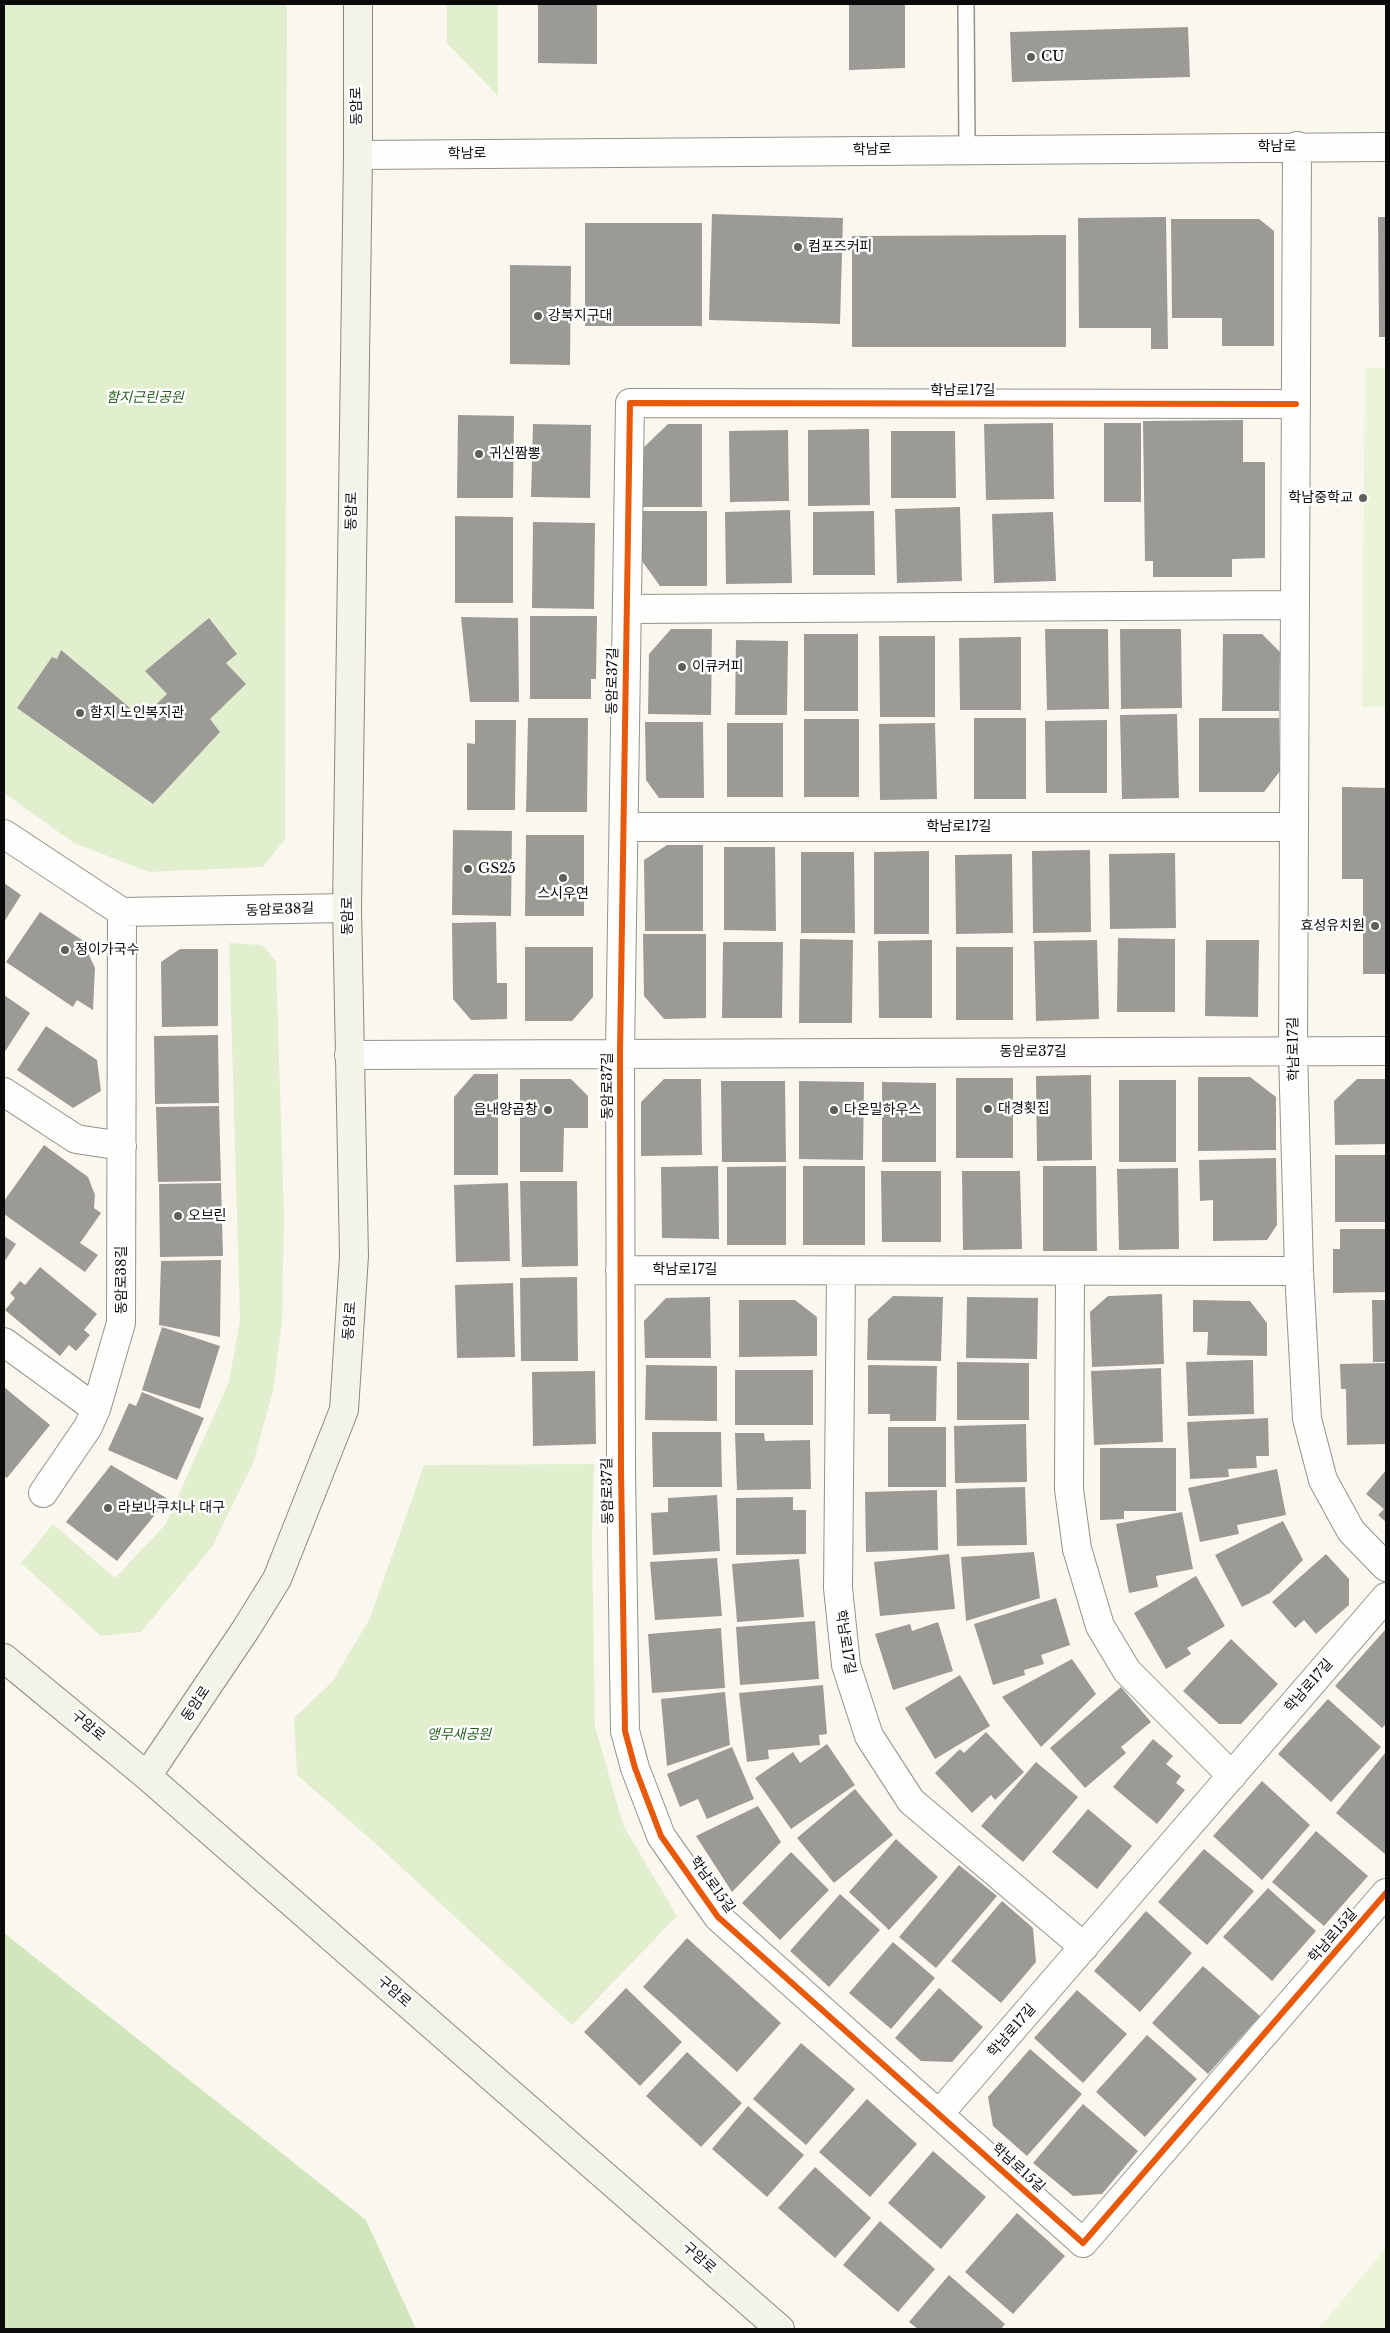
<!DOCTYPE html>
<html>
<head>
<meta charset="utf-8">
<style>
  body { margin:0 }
  #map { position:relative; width:1390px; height:2333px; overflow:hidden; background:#faf8ee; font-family:"Libre Baskerville",serif }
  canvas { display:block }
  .frame { position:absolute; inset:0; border:5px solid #0b0b0b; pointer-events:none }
</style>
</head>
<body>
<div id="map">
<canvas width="1390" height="2333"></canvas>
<div class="frame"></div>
</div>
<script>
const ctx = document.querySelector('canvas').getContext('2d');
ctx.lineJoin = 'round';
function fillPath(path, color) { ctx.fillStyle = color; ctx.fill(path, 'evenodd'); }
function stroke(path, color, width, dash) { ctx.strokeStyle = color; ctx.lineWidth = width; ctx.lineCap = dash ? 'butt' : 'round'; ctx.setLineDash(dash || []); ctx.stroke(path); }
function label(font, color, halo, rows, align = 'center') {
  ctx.font = font + ' "Libre Baskerville","Noto Sans KR",serif'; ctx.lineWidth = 5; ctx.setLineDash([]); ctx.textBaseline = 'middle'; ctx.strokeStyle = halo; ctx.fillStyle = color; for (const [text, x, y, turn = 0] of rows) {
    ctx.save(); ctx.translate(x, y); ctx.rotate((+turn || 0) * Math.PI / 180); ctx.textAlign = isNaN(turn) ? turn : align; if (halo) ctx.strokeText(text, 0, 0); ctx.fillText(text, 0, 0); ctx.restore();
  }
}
const green = new Path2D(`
  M 4,4 L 287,4 L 285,839 L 263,867 L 149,872 L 74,843 L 4,793 Z
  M 447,4 L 498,4 L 498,96 L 447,43 Z
  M 229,943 L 262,945 L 276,961 L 284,1215 L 282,1322 L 273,1391 L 253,1463 L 212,1547 L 141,1632 L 101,1636 L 21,1563 L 53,1524 L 115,1578 L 165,1525 L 229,1382 L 240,1320 Z
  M 594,1464 L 592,1538 L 595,1726 L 623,1825 L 677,1916 L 572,2025 L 375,1843 L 297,1775 L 294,1718 L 332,1682 L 370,1618 L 424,1465 Z`);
const forest = new Path2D(`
  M 4,1933 L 366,2220 L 416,2329 L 4,2329 Z`);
const pitch = new Path2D(`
  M 1365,368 L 1386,368 L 1386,707 L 1362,707 Z
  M 1386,2248 L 1386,2329 L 1318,2329 Z`);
const building = new Path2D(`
  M 538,4 L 597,4 L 597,64 L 538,63 Z
  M 849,4 L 905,4 L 905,68 L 849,70 Z
  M 1188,27 L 1190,77 L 1012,82 L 1010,32 Z
  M 712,214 L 843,218 L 840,324 L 709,320 Z
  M 1166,217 L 1168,349 L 1151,349 L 1151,328 L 1079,328 L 1078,218 Z
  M 1378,217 L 1386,217 L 1386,337 L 1379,337 Z
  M 1171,219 L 1259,219 L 1274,231 L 1274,346 L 1222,346 L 1222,318 L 1172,318 Z
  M 585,223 L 702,223 L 702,326 L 585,326 Z
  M 1066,235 L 1066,347 L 852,347 L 852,236 Z
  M 510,265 L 571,266 L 570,365 L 510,364 Z
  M 458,415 L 514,416 L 513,498 L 457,498 Z
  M 1243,420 L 1243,462 L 1265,462 L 1265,558 L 1232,559 L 1232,577 L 1153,577 L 1153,561 L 1145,561 L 1143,421 Z
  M 1053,423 L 1054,499 L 986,500 L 984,424 Z
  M 1104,423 L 1141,423 L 1141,502 L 1104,502 Z
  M 533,424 L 591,425 L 590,498 L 531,497 Z
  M 668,424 L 702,424 L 702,507 L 641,507 L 641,450 Z
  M 869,429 L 870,505 L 808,506 L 808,430 Z
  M 788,430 L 789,501 L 730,502 L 729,431 Z
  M 891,431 L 955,431 L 956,498 L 891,498 Z
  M 960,507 L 962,581 L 897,583 L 895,509 Z
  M 790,510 L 792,583 L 726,584 L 725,512 Z
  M 642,511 L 707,511 L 707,586 L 660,586 L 642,561 Z
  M 874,511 L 875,575 L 813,575 L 813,512 Z
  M 1053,512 L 1056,581 L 994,583 L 992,514 Z
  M 455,516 L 513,517 L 513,603 L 455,603 Z
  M 533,522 L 595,523 L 594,609 L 532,608 Z
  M 530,616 L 597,616 L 596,679 L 591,679 L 591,699 L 530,699 Z
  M 461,617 L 518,618 L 519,702 L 470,702 Z
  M 209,618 L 237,654 L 226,663 L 246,684 L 210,719 L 220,732 L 153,804 L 17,708 L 52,657 L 57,659 L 61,650 L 142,718 L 167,694 L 145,671 Z
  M 671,629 L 712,629 L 711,715 L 648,714 L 649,654 Z
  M 1045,629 L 1108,629 L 1109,709 L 1047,710 Z
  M 1120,629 L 1181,629 L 1182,708 L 1121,709 Z
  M 804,634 L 858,634 L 858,711 L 804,711 Z
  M 1223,634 L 1262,634 L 1280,652 L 1279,711 L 1222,711 Z
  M 879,636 L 935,636 L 935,717 L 880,717 Z
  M 1021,637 L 1021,710 L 960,710 L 959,638 Z
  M 736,640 L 788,641 L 787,715 L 735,715 Z
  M 1177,714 L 1179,798 L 1122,799 L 1120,715 Z
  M 528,718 L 588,718 L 587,812 L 526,812 Z
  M 974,718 L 1026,718 L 1026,799 L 974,799 Z
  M 1199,718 L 1279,718 L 1280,771 L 1264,792 L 1199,792 Z
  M 804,719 L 859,719 L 859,797 L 804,797 Z
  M 475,720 L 516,720 L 515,810 L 467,810 L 467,743 L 475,744 Z
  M 1107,720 L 1107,793 L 1046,793 L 1045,721 Z
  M 645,722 L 703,722 L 704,798 L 659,798 L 646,780 Z
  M 727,723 L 783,723 L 783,797 L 727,797 Z
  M 935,723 L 937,799 L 880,800 L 879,724 Z
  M 1342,787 L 1386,788 L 1386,974 L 1363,974 L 1363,879 L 1342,879 Z
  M 453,830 L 512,831 L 511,916 L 452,915 Z
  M 526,835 L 584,835 L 584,916 L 525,916 Z
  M 667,845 L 703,845 L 703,931 L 645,931 L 644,860 Z
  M 724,847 L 775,847 L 776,931 L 724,930 Z
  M 1090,850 L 1091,932 L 1033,933 L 1032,851 Z
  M 929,851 L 929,934 L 874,934 L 874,852 Z
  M 801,852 L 854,852 L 855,933 L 801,933 Z
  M 1175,853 L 1176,928 L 1110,929 L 1109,854 Z
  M 1012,854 L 1013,933 L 956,934 L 955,855 Z
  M 4,883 L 21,895 L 4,922 Z
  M 40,912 L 82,940 L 95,968 L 93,1010 L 77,1000 L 73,1007 L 6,962 Z
  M 496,922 L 497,983 L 507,983 L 507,1019 L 471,1020 L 453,999 L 452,923 Z
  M 643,934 L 706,934 L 706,1018 L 664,1019 L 644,996 Z
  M 1118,938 L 1175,939 L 1175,1012 L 1117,1012 Z
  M 800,939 L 853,940 L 852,1023 L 799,1023 Z
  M 932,940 L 932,1018 L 879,1018 L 878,941 Z
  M 1097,940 L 1099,1019 L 1036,1021 L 1034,941 Z
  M 1206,940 L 1259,940 L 1258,1017 L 1205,1016 Z
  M 723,942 L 783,942 L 782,1018 L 722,1018 Z
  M 525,947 L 593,947 L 593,997 L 572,1021 L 525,1021 Z
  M 956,947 L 1013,947 L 1013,1020 L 956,1020 Z
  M 180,949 L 218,949 L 218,1026 L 162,1027 L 161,962 Z
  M 4,995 L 30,1013 L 4,1053 Z
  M 46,1026 L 97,1060 L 101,1091 L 73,1108 L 17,1070 Z
  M 218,1035 L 219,1103 L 155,1104 L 154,1036 Z
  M 474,1074 L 498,1074 L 498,1175 L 454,1175 L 454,1097 Z
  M 1091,1075 L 1092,1160 L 1037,1161 L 1036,1076 Z
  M 1198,1077 L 1250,1077 L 1276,1097 L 1276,1150 L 1198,1151 Z
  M 956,1078 L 1013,1078 L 1013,1158 L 956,1158 Z
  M 520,1079 L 571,1079 L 588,1096 L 588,1128 L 564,1128 L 563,1172 L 520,1172 Z
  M 664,1079 L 701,1079 L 702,1155 L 641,1156 L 641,1102 Z
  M 1357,1079 L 1386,1079 L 1386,1144 L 1335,1145 L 1334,1101 Z
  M 1119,1080 L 1176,1080 L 1176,1162 L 1119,1162 Z
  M 721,1081 L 785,1081 L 786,1162 L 722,1162 Z
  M 799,1081 L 864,1082 L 863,1160 L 799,1159 Z
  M 882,1082 L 936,1083 L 936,1162 L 882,1162 Z
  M 219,1106 L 221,1181 L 158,1182 L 156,1107 Z
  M 44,1145 L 88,1177 L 95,1195 L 94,1208 L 101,1213 L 80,1243 L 98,1255 L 85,1272 L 4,1214 L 4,1201 Z
  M 1335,1155 L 1386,1155 L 1386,1222 L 1335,1222 Z
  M 1276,1158 L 1277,1225 L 1267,1240 L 1213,1241 L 1213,1200 L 1200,1201 L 1199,1160 Z
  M 718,1166 L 719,1239 L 662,1238 L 661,1167 Z
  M 786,1166 L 786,1245 L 727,1245 L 727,1167 Z
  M 803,1166 L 865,1166 L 865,1245 L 803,1245 Z
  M 1043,1166 L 1096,1166 L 1097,1251 L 1043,1251 Z
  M 1178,1168 L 1179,1249 L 1119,1250 L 1117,1169 Z
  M 881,1171 L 941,1171 L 941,1242 L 882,1242 Z
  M 962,1171 L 1020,1171 L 1022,1249 L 963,1250 Z
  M 520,1181 L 577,1181 L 578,1266 L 522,1267 Z
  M 221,1183 L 223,1256 L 160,1257 L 159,1184 Z
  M 508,1183 L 510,1261 L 456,1262 L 454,1185 Z
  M 1340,1229 L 1386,1229 L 1386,1292 L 1333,1293 L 1333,1249 L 1340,1249 Z
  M 4,1236 L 16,1244 L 4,1262 Z
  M 221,1260 L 220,1337 L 159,1325 L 161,1261 Z
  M 40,1267 L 97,1314 L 84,1330 L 90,1335 L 76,1351 L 69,1345 L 60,1356 L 5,1310 L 15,1298 L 10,1293 L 20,1281 L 25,1285 Z
  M 577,1277 L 578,1361 L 521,1361 L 520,1278 Z
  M 513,1283 L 515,1357 L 457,1358 L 455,1285 Z
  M 1162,1294 L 1164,1364 L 1092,1367 L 1090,1312 L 1108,1296 Z
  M 893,1296 L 943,1297 L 941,1361 L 867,1360 L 868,1319 Z
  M 710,1297 L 711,1358 L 645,1358 L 644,1321 L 666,1298 Z
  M 967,1297 L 1038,1298 L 1037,1359 L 966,1358 Z
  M 739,1300 L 795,1300 L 817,1317 L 817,1356 L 739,1357 Z
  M 1193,1300 L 1250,1301 L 1267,1323 L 1267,1356 L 1207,1355 L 1208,1332 L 1193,1332 Z
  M 1372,1300 L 1386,1300 L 1386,1362 L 1373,1362 Z
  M 162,1327 L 220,1346 L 200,1409 L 142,1390 Z
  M 1253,1360 L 1254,1414 L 1188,1416 L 1186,1362 Z
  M 957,1362 L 1029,1363 L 1029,1420 L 957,1420 Z
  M 1386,1363 L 1386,1444 L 1347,1445 L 1346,1389 L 1341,1389 L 1340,1364 Z
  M 646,1365 L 717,1366 L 717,1421 L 645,1420 Z
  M 868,1365 L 937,1366 L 936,1421 L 890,1421 L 890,1414 L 868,1414 Z
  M 1161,1368 L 1163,1442 L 1094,1445 L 1091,1371 Z
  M 735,1370 L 813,1370 L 813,1425 L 735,1425 Z
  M 595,1371 L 596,1444 L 533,1446 L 532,1372 Z
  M 4,1387 L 50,1425 L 7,1478 L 4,1476 Z
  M 142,1392 L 204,1418 L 177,1480 L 108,1450 L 129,1403 L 136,1406 Z
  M 1268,1418 L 1269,1456 L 1256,1456 L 1257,1468 L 1228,1469 L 1229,1477 L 1190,1479 L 1187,1422 Z
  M 1026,1424 L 1027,1482 L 955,1483 L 954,1426 Z
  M 888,1427 L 946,1427 L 946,1487 L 888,1487 Z
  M 652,1432 L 721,1432 L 722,1487 L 653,1487 Z
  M 735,1433 L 764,1433 L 765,1441 L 810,1440 L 811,1489 L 737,1490 Z
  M 1100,1448 L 1176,1448 L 1176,1511 L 1124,1511 L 1124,1519 L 1100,1520 Z
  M 111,1465 L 168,1499 L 117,1561 L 66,1522 Z
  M 1277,1469 L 1286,1515 L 1237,1525 L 1239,1534 L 1200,1542 L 1188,1488 Z
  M 1386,1470 L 1386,1522 L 1378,1515 L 1384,1509 L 1366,1494 Z
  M 1025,1487 L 1027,1545 L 957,1546 L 956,1489 Z
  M 937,1490 L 938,1550 L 866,1552 L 865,1492 Z
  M 717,1495 L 720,1551 L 653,1555 L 651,1513 L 668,1512 L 668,1498 Z
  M 793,1497 L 793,1510 L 806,1510 L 806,1554 L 736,1555 L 736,1498 Z
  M 1182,1512 L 1193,1569 L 1156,1576 L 1158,1587 L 1129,1593 L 1116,1524 Z
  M 1283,1521 L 1303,1560 L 1270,1593 L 1242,1607 L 1215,1555 Z
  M 1034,1552 L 1040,1598 L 966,1621 L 961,1557 Z
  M 949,1554 L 955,1609 L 880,1616 L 874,1562 Z
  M 1326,1554 L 1349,1579 L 1349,1605 L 1316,1634 L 1304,1620 L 1295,1628 L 1272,1602 Z
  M 717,1558 L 722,1616 L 655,1620 L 650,1562 Z
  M 799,1559 L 804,1617 L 737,1622 L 732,1564 Z
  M 1196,1576 L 1225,1626 L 1187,1648 L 1191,1654 L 1166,1669 L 1134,1613 Z
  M 1056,1598 L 1070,1645 L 1041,1655 L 1044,1664 L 1024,1670 L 1025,1675 L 993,1685 L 974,1624 Z
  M 815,1621 L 819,1679 L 740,1685 L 736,1627 Z
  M 938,1622 L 953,1671 L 893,1690 L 875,1634 L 910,1624 L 912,1631 Z
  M 721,1628 L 725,1688 L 652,1693 L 648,1634 Z
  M 1385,1630 L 1386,1724 L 1382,1728 L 1335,1686 Z
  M 1231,1639 L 1278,1684 L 1241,1724 L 1219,1724 L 1183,1691 Z
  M 1072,1659 L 1096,1694 L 1041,1747 L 1002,1697 Z
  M 960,1675 L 990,1726 L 935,1759 L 905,1708 Z
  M 823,1685 L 827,1734 L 819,1735 L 820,1745 L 768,1750 L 769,1759 L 747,1762 L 739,1693 Z
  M 1121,1687 L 1151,1722 L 1121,1747 L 1126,1753 L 1085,1788 L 1050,1748 Z
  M 725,1692 L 730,1745 L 667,1766 L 661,1699 Z
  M 1328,1699 L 1381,1747 L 1331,1802 L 1278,1754 Z
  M 986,1732 L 1024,1772 L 995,1800 L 991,1795 L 972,1813 L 935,1773 L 960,1749 L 964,1753 Z
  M 1153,1739 L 1173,1756 L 1166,1764 L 1181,1776 L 1176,1783 L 1185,1790 L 1157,1824 L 1113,1787 Z
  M 827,1744 L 855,1785 L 791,1829 L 755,1778 L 793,1752 L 800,1763 Z
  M 732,1747 L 754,1799 L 707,1819 L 698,1799 L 680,1807 L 667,1774 Z
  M 1386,1752 L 1386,1853 L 1385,1854 L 1336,1813 Z
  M 1036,1762 L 1078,1797 L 1023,1862 L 981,1826 Z
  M 1262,1781 L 1310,1825 L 1262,1880 L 1213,1836 Z
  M 855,1789 L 893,1835 L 834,1883 L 797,1838 Z
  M 758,1806 L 781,1842 L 732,1892 L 696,1836 Z
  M 1088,1809 L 1132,1846 L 1097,1889 L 1052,1852 Z
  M 1316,1831 L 1368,1876 L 1324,1926 L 1272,1882 Z
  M 896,1839 L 938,1877 L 889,1930 L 849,1892 Z
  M 1204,1849 L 1254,1891 L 1207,1945 L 1158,1902 Z
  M 791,1852 L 829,1890 L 780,1940 L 742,1903 Z
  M 959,1865 L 997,1896 L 936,1968 L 899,1937 Z
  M 1268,1888 L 1316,1931 L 1272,1981 L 1223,1937 Z
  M 840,1894 L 880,1930 L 829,1987 L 790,1951 Z
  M 1002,1901 L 1033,1928 L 1036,1962 L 1001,2003 L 951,1961 Z
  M 1146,1911 L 1192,1953 L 1140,2012 L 1094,1971 Z
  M 687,1938 L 781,2023 L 737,2072 L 643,1987 Z
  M 893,1942 L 935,1978 L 891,2029 L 849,1993 Z
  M 1203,1966 L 1260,2016 L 1208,2074 L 1152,2023 Z
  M 626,1988 L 682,2042 L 640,2086 L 584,2032 Z
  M 939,1988 L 983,2027 L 952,2062 L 921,2061 L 895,2038 Z
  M 1077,1990 L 1127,2034 L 1083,2083 L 1034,2038 Z
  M 1147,2035 L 1197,2079 L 1145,2137 L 1096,2092 Z
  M 801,2043 L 855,2089 L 806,2145 L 753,2099 Z
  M 1030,2049 L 1082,2094 L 1027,2156 L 993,2126 L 988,2097 Z
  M 687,2052 L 742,2103 L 701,2147 L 646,2096 Z
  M 867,2099 L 917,2144 L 870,2197 L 819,2152 Z
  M 1083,2104 L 1138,2151 L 1102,2194 L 1073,2196 L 1033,2163 Z
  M 748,2106 L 804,2155 L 767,2197 L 712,2149 Z
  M 933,2151 L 986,2197 L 941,2249 L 888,2203 Z
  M 815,2167 L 871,2218 L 835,2258 L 778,2208 Z
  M 1017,2213 L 1065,2256 L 1013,2314 L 965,2272 Z
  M 880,2221 L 935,2269 L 898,2312 L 843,2265 Z
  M 949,2275 L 1005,2324 L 1001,2329 L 918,2329 L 909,2322 Z`);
const lane = new Path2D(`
  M 966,4 L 967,149`);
const street = new Path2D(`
  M 1297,146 L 1293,1052 L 1299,1271 L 1307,1419 L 1323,1480 L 1351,1531 L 1386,1567
  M 358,155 L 1386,147
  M 1296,404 L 630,403 L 620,1052 L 621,1471 L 625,1731 L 635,1768 L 661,1836 L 718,1917 L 1083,2243 L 1386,1893
  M 627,609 L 1295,605
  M 624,827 L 1294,827
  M 4,834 L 122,912 L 347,908
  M 349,1055 L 1386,1051
  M 4,1092 L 76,1139 L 122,1146
  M 620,1270 L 1299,1271
  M 841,1271 L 838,1588 L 846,1665 L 869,1736 L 911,1801 L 1084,1947
  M 1070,1272 L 1069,1489 L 1077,1549 L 1100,1626 L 1127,1671 L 1232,1776
  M 4,1342 L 96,1409
  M 43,1493 L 88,1427 L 96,1409 L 121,1323 L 122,912
  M 939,2114 L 1386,1597`);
const secondary = new Path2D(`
  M 4,1658 L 147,1776 L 780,2329
  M 147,1776 L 246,1629 L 277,1579 L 344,1410 L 354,1256 L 347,908 L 358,155 L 358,4`);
const cycleway = new Path2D(`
  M 1296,404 L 630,403 L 620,1052 L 621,1471 L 625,1731 L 635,1768 L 661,1836 L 718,1917 L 1083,2243 L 1386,1893`);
const markers = [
  [1031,57,5,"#5f5e5a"],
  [798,247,5,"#5f5e5a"],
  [538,316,5,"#5f5e5a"],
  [479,454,5,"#5f5e5a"],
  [1363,498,5,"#5f5e5a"],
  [682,667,5,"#5f5e5a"],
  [80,713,5,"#5f5e5a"],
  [468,869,5,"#5f5e5a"],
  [563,878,5,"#5f5e5a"],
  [1375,926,5,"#5f5e5a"],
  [65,950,5,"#5f5e5a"],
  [988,1109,5,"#5f5e5a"],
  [548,1110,5,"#5f5e5a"],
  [834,1110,5,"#5f5e5a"],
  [178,1216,5,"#5f5e5a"],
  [108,1508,5,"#5f5e5a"]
];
const poiNames = [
  ["CU",1041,57],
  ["컴포즈커피",808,247],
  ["강북지구대",548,316],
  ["귀신짬뽕",489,454],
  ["학남중학교",1353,498,"right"],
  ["이큐커피",692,667],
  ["함지 노인복지관",90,713],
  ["GS25",478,869],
  ["스시우연",563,894,"center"],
  ["효성유치원",1365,926,"right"],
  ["정이가국수",75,950],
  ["대경횟집",998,1109],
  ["읍내양곱창",538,1110,"right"],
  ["다온밀하우스",844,1110],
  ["오브린",188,1216],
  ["라보나쿠치나 대구",118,1508]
];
const streetNames = [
  ["동암로",357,106,-91],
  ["학남로",1277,147],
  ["학남로",872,150,-1],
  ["학남로",467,154,-1],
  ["학남로17길",963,391],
  ["동암로",352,511,-89],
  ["동암로37길",613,681,-89],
  ["학남로17길",959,827],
  ["동암로38길",280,910,-2],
  ["동암로",348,916,-90],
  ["학남로17길",1294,1049,-91],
  ["동암로37길",1033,1052],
  ["동암로37길",608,1086,-90],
  ["학남로17길",685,1270],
  ["동암로38길",122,1280,-90],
  ["동암로",350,1321,-86],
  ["동암로37길",608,1491,-91],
  ["학남로17길",845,1642,81],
  ["학남로17길",1309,1686,-49],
  ["동암로",196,1704,-56],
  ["구암로",88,1726,40],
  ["학남로15길",712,1885,54],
  ["학남로15길",1333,1936,-49],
  ["구암로",394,1992,41],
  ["학남로17길",1012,2031,-49],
  ["학남로15길",1018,2168,42],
  ["구암로",699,2258,41]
];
const parkNames = [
  ["함지근린공원",145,398],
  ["앵무새공원",459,1735]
];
fillPath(green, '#e1efcf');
fillPath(forest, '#d1e6bc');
fillPath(pitch, '#ebf3d8');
fillPath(building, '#9c9a95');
stroke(lane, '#93928d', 18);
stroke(street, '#93928d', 30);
stroke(secondary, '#898884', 30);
stroke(lane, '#fefefc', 15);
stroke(street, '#fefefc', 28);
stroke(secondary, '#f4f3e7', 28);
stroke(cycleway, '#e8590c', 6);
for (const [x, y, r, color] of markers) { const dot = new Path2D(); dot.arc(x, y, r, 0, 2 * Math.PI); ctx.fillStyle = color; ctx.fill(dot); stroke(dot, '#fff', 2); }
label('14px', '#0b0b0b', '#fff', poiNames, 'left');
label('14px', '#0b0b0b', '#fff', streetNames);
label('italic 14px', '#28601e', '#fff', parkNames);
</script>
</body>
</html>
